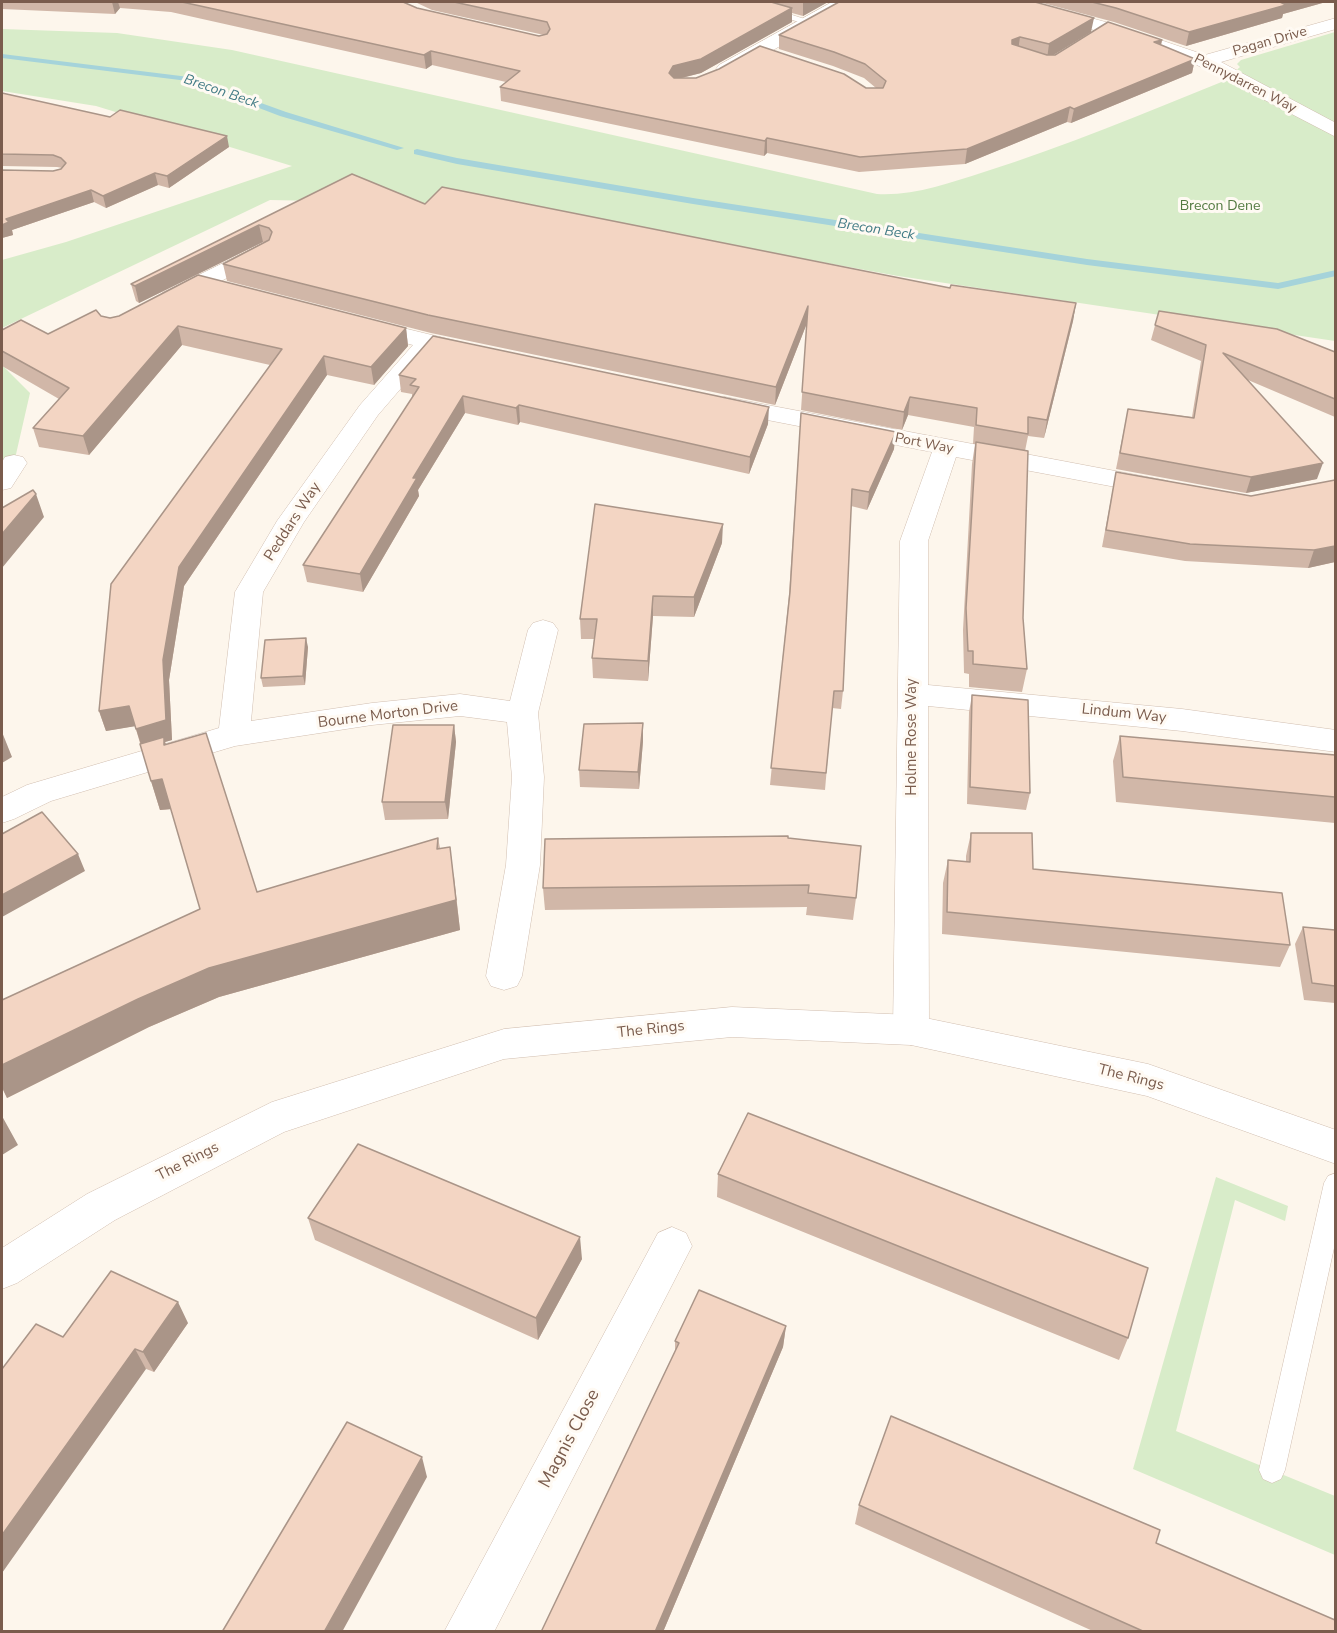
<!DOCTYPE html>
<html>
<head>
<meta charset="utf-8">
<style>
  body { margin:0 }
  #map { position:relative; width:1337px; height:1633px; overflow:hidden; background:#fdf6ec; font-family:"Nunito Sans",sans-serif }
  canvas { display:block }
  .frame { position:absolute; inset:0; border:3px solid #7a5c4d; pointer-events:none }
</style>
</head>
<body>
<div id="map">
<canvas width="1337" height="1633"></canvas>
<div class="frame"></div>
</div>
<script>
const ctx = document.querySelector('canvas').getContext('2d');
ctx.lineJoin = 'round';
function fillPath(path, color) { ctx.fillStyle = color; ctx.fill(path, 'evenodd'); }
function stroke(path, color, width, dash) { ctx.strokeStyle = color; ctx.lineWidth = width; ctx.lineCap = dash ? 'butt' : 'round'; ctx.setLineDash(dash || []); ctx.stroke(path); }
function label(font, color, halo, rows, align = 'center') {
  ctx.font = font + ' "Nunito Sans",sans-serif'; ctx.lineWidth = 6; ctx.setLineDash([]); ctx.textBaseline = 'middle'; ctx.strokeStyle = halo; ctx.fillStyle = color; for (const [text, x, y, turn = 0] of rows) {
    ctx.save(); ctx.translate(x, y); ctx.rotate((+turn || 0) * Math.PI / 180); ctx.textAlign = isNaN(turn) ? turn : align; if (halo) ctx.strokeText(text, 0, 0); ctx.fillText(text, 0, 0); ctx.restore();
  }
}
const green = new Path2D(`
  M 2,29 L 117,33 L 232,50 L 877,194 C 914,196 949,183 984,172 C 1066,146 1145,113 1224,81 L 1240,67 L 1237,64 L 1241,60 L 1335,32 L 1335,341 L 898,276 L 509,205 L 270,200 L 2,328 L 2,260 L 66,242 L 292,166 L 96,106 L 2,91 Z
  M 2,365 L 30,393 L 14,463 L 2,482 Z
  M 1216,1177 L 1288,1206 L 1285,1221 L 1235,1200 L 1176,1431 L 1335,1496 L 1335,1555 L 1133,1469 Z`);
const stream = new Path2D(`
  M 2,54 L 189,77 L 286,112 L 404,148 L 397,150 L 280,116 L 188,81 L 2,58 Z
  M 417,149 L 457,158 L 693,198 L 1087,259 L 1278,283 L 1336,270 L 1336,276 L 1278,289 L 1087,265 L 693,204 L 457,164 L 414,154 L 414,150 Z`);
const service = new Path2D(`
  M 737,2 L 752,2 L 814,22 L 813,24 L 805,24 Z
  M 1336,1173 L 1336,1239 L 1285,1470 L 1281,1479 L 1272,1483 L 1263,1479 L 1259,1470 L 1324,1183 L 1328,1176 Z`);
const minor = new Path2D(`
  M 832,2 L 853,2 L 850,6 L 733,73 L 719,73 L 716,69 L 719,65 Z
  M 1005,2 L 1032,2 L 1113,24 L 1205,55 L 1336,18 L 1336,29 L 1221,62 L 1336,123 L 1336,137 L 1197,65 L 1101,32 L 1008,6 Z
  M 262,244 L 270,246 L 273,251 L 270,256 L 178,303 L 170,305 L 162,303 L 158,298 L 162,293 Z
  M 362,318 L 481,347 L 484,352 L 481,357 L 472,359 L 434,350 L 378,415 L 304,522 L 263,592 L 251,721 L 372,703 L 460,694 L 510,701 L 528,630 L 533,623 L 543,620 L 553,623 L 558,630 L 538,713 L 544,777 L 540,865 L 522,976 L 517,986 L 504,990 L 491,986 L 486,976 L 506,865 L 512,777 L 507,722 L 460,716 L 372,725 L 235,746 L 51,801 L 14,819 L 2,823 L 2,797 L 27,785 L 219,728 L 235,592 L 277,521 L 360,405 L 413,345 L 354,330 L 350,325 L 354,320 Z
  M 725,397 L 1168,481 L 1171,487 L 1168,493 L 1158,495 L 956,457 L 928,541 L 928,685 L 1182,709 L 1336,730 L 1336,752 L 1182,731 L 928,706 L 929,1030 L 924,1041 L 911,1045 L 898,1041 L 893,1030 L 900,541 L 932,452 L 716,410 L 712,405 L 716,400 Z
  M 14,455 L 23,457 L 27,463 L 11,488 L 2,490 L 2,462 L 5,457 Z
  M 672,1227 L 686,1233 L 692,1246 L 494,1632 L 444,1632 L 658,1233 Z`);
const tertiary = new Path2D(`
  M 732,1007 L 911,1015 L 1148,1064 L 1336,1130 L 1336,1164 L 1147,1096 L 911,1045 L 732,1037 L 504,1059 L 284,1132 L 115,1220 L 17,1283 L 2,1289 L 2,1248 L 87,1194 L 272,1102 L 504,1029 Z`);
const wall = new Path2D(`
  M 2,2 L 403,2 L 417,8 L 539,36 L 544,35 L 432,10 L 415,2 L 828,2 L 803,16 L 792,13 L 792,22 L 701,73 L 682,78 L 866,88 L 876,88 L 864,78 L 833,66 L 779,49 L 779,35 L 1091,32 L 1053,55 L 1162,40 L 1161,45 L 1195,59 L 1192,73 L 1071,123 L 1067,122 L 965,164 L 859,172 L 767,153 L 764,156 L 501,101 L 500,87 L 506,82 L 432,65 L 426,69 L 171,12 L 120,8 L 115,14 L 2,9 Z
  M 1039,2 L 1326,2 L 1283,14 L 1282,18 L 1186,46 L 1114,22 Z
  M 2,93 L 229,147 L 169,188 L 158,185 L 106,208 L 94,202 L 12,230 L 13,235 L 2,238 L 2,170 L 53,171 L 62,168 L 57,167 L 2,166 Z
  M 352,174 L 425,204 L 950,288 L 1076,303 L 1073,321 L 1044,438 L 1028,436 L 1025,451 L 1023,618 L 1027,669 L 1022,692 L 969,687 L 969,674 L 964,673 L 963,630 L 972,464 L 975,444 L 973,444 L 974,427 L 908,415 L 902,430 L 801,410 L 807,323 L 775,405 L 431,333 L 227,281 L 223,264 L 264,242 L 263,242 L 139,303 L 136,301 L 131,284 Z
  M 1159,311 L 1335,352 L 1335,417 L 1248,380 L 1317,479 L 1246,493 L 1116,469 L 1128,409 L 1192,417 L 1201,361 L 1151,340 Z
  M 101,316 L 110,318 L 406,328 L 408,346 L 374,385 L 327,375 L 184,586 L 169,680 L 172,740 L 165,742 L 257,892 L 438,838 L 440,848 L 454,876 L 460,930 L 219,997 L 149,1027 L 7,1098 L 2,1088 L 2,1000 L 200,909 L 171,809 L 160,810 L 151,781 L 135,726 L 106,731 L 99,711 L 270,365 L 182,345 L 89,455 L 39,447 L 33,428 L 59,399 L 2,366 L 2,330 L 48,334 Z
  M 399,375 L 768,424 L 749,474 L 520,422 L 518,425 L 465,413 L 418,490 L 419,496 L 363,592 L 307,582 L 303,565 L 412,398 L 412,394 L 401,392 Z
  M 801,413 L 894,449 L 867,510 L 851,506 L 843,691 L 841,709 L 832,708 L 825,790 L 770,785 L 789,594 Z
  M 1116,472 L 1251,496 L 1335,480 L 1335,562 L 1308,568 L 1185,561 L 1102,547 Z
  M 722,543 L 694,617 L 653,616 L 648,681 L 593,678 L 592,658 L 594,639 L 581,639 L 580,619 Z
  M 308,647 L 305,685 L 263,687 L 261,678 Z
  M 972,695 L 1030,793 L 1026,810 L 967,804 L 969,712 Z
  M 643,723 L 643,741 L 639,789 L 580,787 L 579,770 Z
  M 454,725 L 456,742 L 448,819 L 385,820 L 382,802 Z
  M 1120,736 L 1335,755 L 1335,823 L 1116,802 L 1113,761 Z
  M 971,833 L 1033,869 L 1290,945 L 1280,967 L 942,934 L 943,883 L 948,860 L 966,862 L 966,856 Z
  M 788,838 L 856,898 L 853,920 L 806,915 L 807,907 L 545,910 L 543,888 Z
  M 1303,927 L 1335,930 L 1335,1003 L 1304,1000 L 1295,944 Z
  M 718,1174 L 1128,1338 L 1119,1360 L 717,1197 Z
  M 308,1218 L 582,1259 L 538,1340 L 315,1240 Z
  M 188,1323 L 154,1372 L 63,1337 Z
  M 786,1326 L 783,1347 L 663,1632 L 541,1632 L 675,1351 L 675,1341 Z
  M 859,1505 L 1156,1543 L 1335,1632 L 1095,1632 L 855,1524 Z`);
const shadedWall = new Path2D(`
  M 112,2 L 118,2 L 120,8 L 115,14 Z
  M 803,2 L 828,2 L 803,16 Z
  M 1281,2 L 1326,2 L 1283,14 L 1282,18 L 1186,46 L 1189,32 Z
  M 792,8 L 792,22 L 701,73 L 673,80 L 669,73 L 673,66 Z
  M 1094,18 L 1091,32 L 1047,59 L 1049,44 Z
  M 1020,37 L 1018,51 L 1010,54 L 1012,40 Z
  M 1162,40 L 1159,54 L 1154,42 Z
  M 431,51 L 432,65 L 426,69 L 424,55 Z
  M 1195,59 L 1192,73 L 1071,123 L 1074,109 Z
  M 1070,107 L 1067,122 L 965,164 L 967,149 Z
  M 227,136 L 229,147 L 169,188 L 167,176 Z
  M 767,138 L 767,153 L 764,156 L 765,141 Z
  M 155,173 L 158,185 L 106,208 L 103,196 Z
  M 91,190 L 94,202 L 12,230 L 13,235 L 2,238 L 2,225 L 6,219 Z
  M 259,225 L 263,242 L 139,303 L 135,286 Z
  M 1076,303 L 1073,321 L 1044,438 L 1047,420 Z
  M 808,306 L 807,323 L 775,405 L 776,387 Z
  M 178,326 L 182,345 L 89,455 L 83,436 Z
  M 406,328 L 408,346 L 374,385 L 371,367 Z
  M 324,356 L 327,375 L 184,586 L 169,680 L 172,740 L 165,742 L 173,767 L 142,748 L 136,729 L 163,660 L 179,567 Z
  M 463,396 L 465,413 L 418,490 L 419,496 L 363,592 L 360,574 L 413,478 Z
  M 910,397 L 908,415 L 902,430 L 904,412 Z
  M 519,405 L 520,422 L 518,425 L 516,408 Z
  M 769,407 L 768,424 L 749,474 L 750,457 Z
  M 896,432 L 894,449 L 867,510 L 869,492 Z
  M 1323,463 L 1317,479 L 1246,493 L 1251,477 Z
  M 36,494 L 44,517 L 2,568 L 2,534 Z
  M 723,524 L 722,543 L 694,617 L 694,597 Z
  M 1335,546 L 1335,562 L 1308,568 L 1314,550 Z
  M 653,596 L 653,616 L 648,681 L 648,661 Z
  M 306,638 L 308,647 L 305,685 L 303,676 Z
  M 129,706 L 136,726 L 106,731 L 99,711 Z
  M 643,723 L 643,741 L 639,789 L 638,772 Z
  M 454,725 L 456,742 L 448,819 L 445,802 Z
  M 2,732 L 12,757 L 2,763 Z
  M 162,779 L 172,809 L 160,810 L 151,781 Z
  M 450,847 L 460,930 L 219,997 L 149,1027 L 7,1098 L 2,1087 L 2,1065 Z
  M 78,854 L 85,871 L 2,917 L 2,895 Z
  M 2,1116 L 18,1145 L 2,1155 Z
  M 580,1237 L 582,1259 L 538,1340 L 536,1318 Z
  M 178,1302 L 188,1323 L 154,1372 L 143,1352 Z
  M 786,1326 L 783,1347 L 663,1632 L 655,1632 Z
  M 135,1349 L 146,1369 L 2,1573 L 2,1535 Z
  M 422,1457 L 427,1477 L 342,1632 L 324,1632 Z`);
const building = new Path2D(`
  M 182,2 L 403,2 L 417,8 L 539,36 L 547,34 L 550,29 L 547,22 L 454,2 L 771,2 L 792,8 L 701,59 L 673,66 L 669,73 L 674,78 L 696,78 L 719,69 L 760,46 L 844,74 L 866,88 L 883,88 L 886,81 L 865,64 L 834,52 L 779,35 L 839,2 L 1035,2 L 1094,18 L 1049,44 L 1020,37 L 1012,40 L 1012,44 L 1047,55 L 1055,55 L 1108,22 L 1162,40 L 1154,42 L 1195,59 L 1074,109 L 1070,107 L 967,149 L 860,157 L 767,138 L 765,141 L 500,87 L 520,71 L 431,51 L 424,55 Z
  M 1092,2 L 1281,2 L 1280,2 L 1286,5 L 1189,32 L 1116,8 Z
  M 2,93 L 110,117 L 120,110 L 227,136 L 167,176 L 155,173 L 103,196 L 91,190 L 6,219 L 9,222 L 2,225 L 2,170 L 53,171 L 61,169 L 66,163 L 61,158 L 53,155 L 2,154 Z
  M 352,174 L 425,204 L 442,187 L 950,288 L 951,285 L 1076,303 L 1047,420 L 1028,417 L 1028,434 L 976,425 L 977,408 L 910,397 L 904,412 L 802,392 L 808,306 L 776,387 L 428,315 L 223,264 L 269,240 L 272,232 L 269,228 L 259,225 L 135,286 L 131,284 Z
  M 198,275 L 406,328 L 371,367 L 324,356 L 179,567 L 163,660 L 166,720 L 136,729 L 129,706 L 99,711 L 111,584 L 282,349 L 178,326 L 83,436 L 33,428 L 69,388 L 2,351 L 2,330 L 21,320 L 48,334 L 96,310 L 101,316 L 110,318 L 119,316 Z
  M 1159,311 L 1277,329 L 1335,352 L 1335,399 L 1223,353 L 1323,463 L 1251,477 L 1120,453 L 1128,409 L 1194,418 L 1206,345 L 1155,325 Z
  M 433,336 L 769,407 L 750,457 L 519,405 L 516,408 L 463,396 L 413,478 L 417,478 L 360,574 L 303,565 L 419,387 L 410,385 L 416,379 L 399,375 Z
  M 801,413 L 896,432 L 869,492 L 852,489 L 843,691 L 834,691 L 826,773 L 771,768 L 790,592 Z
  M 976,442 L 1028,451 L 1023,618 L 1027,669 L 973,664 L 973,651 L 968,651 L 966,608 Z
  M 1116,472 L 1251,496 L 1335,480 L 1335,546 L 1314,550 L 1190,544 L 1106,530 Z
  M 33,490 L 36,494 L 2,534 L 2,508 Z
  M 595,504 L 723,524 L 694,597 L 653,596 L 648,661 L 592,658 L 597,619 L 580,619 Z
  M 306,638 L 303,676 L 261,678 L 265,640 Z
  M 972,695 L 1028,700 L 1030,793 L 970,787 Z
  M 643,723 L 638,772 L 579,770 L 584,724 Z
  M 393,725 L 454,725 L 445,802 L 382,802 Z
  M 206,733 L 257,892 L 438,838 L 437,849 L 450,847 L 456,900 L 209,968 L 138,999 L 2,1065 L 2,1000 L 200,909 L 162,779 L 151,781 L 140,744 L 164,737 L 164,745 Z
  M 1120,736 L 1335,755 L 1335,797 L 1123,777 Z
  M 42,812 L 78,854 L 2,895 L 2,834 Z
  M 971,833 L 1032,833 L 1033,869 L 1282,893 L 1290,945 L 947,912 L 948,860 L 970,862 Z
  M 788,836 L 788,838 L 861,846 L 856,898 L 808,893 L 809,885 L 543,888 L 545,839 Z
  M 1303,927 L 1335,930 L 1335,986 L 1312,983 Z
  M 748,1113 L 1148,1268 L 1128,1338 L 718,1174 Z
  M 358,1144 L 580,1237 L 536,1318 L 308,1218 Z
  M 111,1271 L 178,1302 L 143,1352 L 135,1349 L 2,1535 L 2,1369 L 36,1324 L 63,1337 Z
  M 699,1290 L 786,1326 L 655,1632 L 541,1632 L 679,1343 L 675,1341 Z
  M 891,1416 L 1160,1530 L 1156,1543 L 1335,1620 L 1335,1632 L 1145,1632 L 859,1505 Z
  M 347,1422 L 422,1457 L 324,1632 L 222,1632 Z`);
const farStreetnames = [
  ["Pagan Drive",1270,42,-16],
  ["Pennydarren Way",1245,84,27],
  ["Port Way",924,444,11]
];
const farWaternames = [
  ["Brecon Beck",221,92,19],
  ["Brecon Beck",876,230,9]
];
const farParknames = [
  ["Brecon Dene",1220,207]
];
const streetNames = [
  ["Peddars Way",293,522,-57],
  ["Lindum Way",1124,714,6],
  ["Bourne Morton Drive",388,715,-7],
  ["Holme Rose Way",912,737,-90],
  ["The Rings",651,1030,-6],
  ["The Rings",1131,1078,14],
  ["The Rings",188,1162,-27]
];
const nearStreetnames = [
  ["Magnis Close",570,1439,-62]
];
fillPath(green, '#d8ecc9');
fillPath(stream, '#a5d3da');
stroke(service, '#d1beb0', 1);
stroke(minor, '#d1beb0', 1);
stroke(tertiary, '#d1beb0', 1);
fillPath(service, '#fff');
fillPath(minor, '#fff');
fillPath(tertiary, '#fff');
fillPath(wall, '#d1b7a8');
fillPath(shadedWall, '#aa9588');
fillPath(building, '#f3d5c3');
stroke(building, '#aa9588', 1.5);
label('14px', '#7a5c4d', '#fffaf3', farStreetnames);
label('italic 14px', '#437c86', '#fffaf3', farWaternames);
label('14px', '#537a41', '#fffaf3', farParknames);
label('15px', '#7a5c4d', '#fffaf3', streetNames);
label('18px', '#7a5c4d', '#fffaf3', nearStreetnames);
</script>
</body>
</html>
